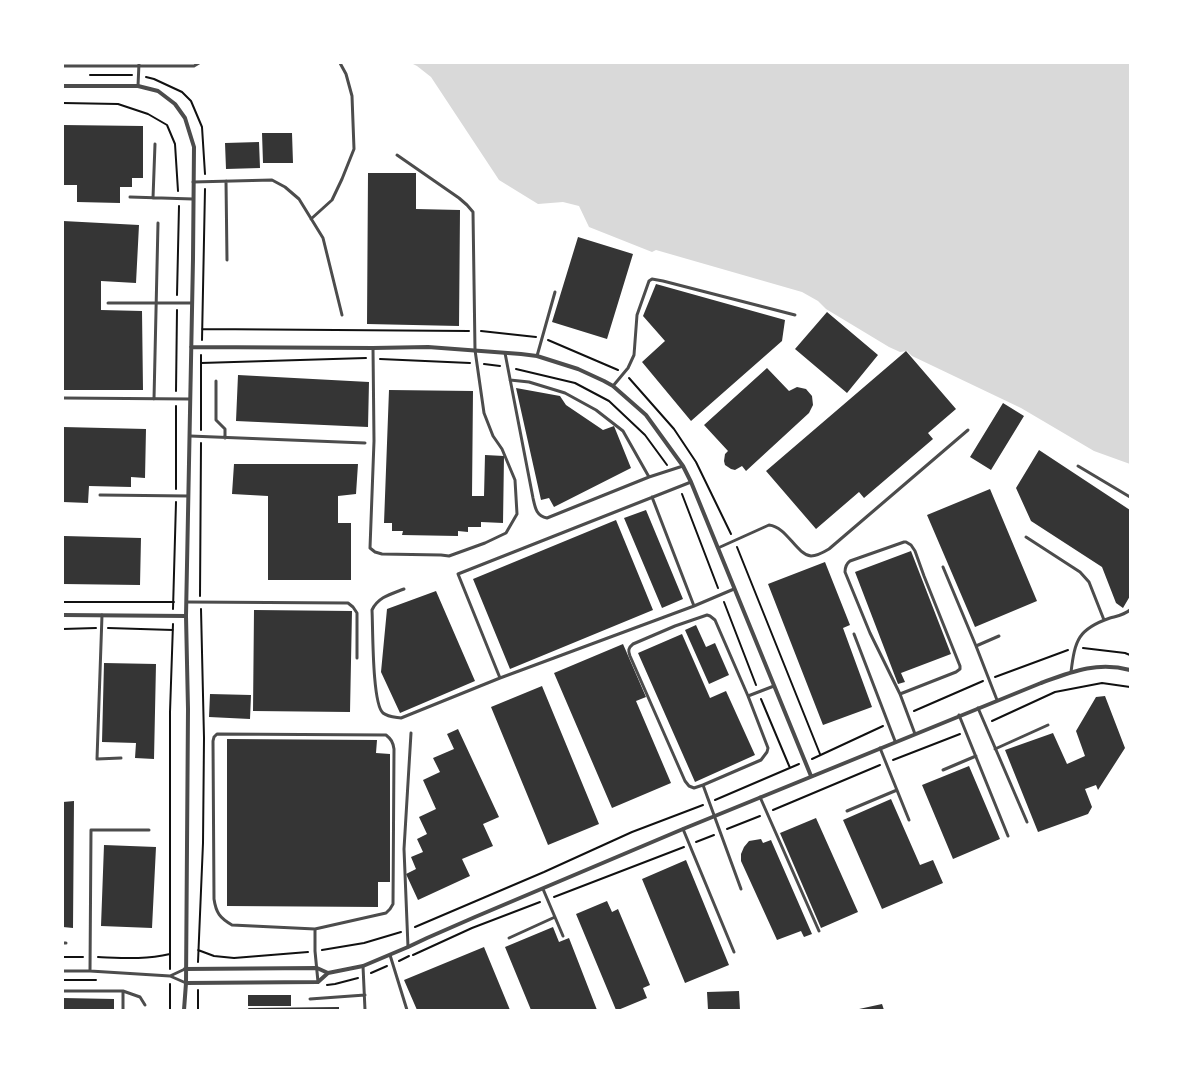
<!DOCTYPE html>
<html>
<head>
<meta charset="utf-8">
<style>
  body { margin:0 }
  #map { position:relative; width:1193px; height:1073px; overflow:hidden; background:#fff; font-family:Cabin,sans-serif }
  canvas { display:block }
  .frame { position:absolute; inset:0; border:64px solid #fff; pointer-events:none }
</style>
</head>
<body>
<div id="map">
<canvas width="1193" height="1073"></canvas>
<div class="frame"></div>
</div>
<script>
const ctx = document.querySelector('canvas').getContext('2d');
ctx.lineJoin = 'round';
function fillPath(path, color) { ctx.fillStyle = color; ctx.fill(path, 'evenodd'); }
function stroke(path, color, width, dash) { ctx.strokeStyle = color; ctx.lineWidth = width; ctx.lineCap = dash ? 'butt' : 'round'; ctx.setLineDash(dash || []); ctx.stroke(path); }
const water = new Path2D(`
  M 411,63 L 1130,63 L 1130,464 L 1094,451 L 1021,408 L 912,356 L 907,351 L 900,352 L 889,347 L 826,309 L 818,301 L 802,292 L 656,250 L 652,252 L 589,227 L 579,206 L 563,202 L 538,204 L 499,180 L 431,77 L 417,66 Z`);
const building = new Path2D(`
  M 63,125 L 143,126 L 143,178 L 132,178 L 132,187 L 120,187 L 120,203 L 77,202 L 77,185 L 63,185 Z
  M 262,133 L 292,133 L 293,163 L 263,163 Z
  M 259,142 L 260,168 L 226,169 L 225,143 Z
  M 368,173 L 416,173 L 416,209 L 460,210 L 459,326 L 367,324 Z
  M 63,221 L 139,225 L 136,283 L 101,281 L 101,310 L 142,311 L 143,390 L 63,390 Z
  M 578,237 L 633,254 L 607,339 L 552,322 Z
  M 656,284 L 785,320 L 782,341 L 691,421 L 642,362 L 665,341 L 643,316 Z
  M 827,312 L 878,355 L 847,393 L 795,349 Z
  M 906,351 L 956,409 L 928,433 L 933,439 L 864,498 L 859,492 L 816,529 L 766,471 Z
  M 767,368 L 789,391 L 797,387 L 806,389 L 812,396 L 813,405 L 809,413 L 746,471 L 742,466 L 735,470 L 731,469 L 725,465 L 724,461 L 725,454 L 728,451 L 704,425 Z
  M 238,375 L 369,382 L 368,427 L 236,421 Z
  M 516,388 L 560,396 L 566,405 L 603,430 L 614,426 L 631,468 L 554,507 L 549,498 L 541,500 Z
  M 389,390 L 473,391 L 472,496 L 484,496 L 485,455 L 504,456 L 503,523 L 481,522 L 481,527 L 468,527 L 468,532 L 458,531 L 458,536 L 402,535 L 403,531 L 392,531 L 392,523 L 384,523 Z
  M 1003,403 L 1024,416 L 991,470 L 970,457 Z
  M 63,427 L 146,429 L 145,478 L 131,477 L 131,487 L 89,486 L 88,503 L 63,502 Z
  M 1039,450 L 1130,510 L 1130,596 L 1123,608 L 1116,603 L 1102,567 L 1031,521 L 1016,488 Z
  M 234,464 L 358,464 L 356,494 L 338,496 L 338,523 L 351,523 L 351,580 L 268,580 L 268,496 L 232,494 Z
  M 990,489 L 1037,601 L 975,627 L 927,515 Z
  M 646,510 L 683,599 L 662,608 L 624,518 Z
  M 616,520 L 653,610 L 510,669 L 473,579 Z
  M 64,536 L 141,538 L 140,585 L 63,584 Z
  M 911,551 L 951,654 L 901,673 L 905,682 L 898,684 L 855,572 Z
  M 825,562 L 850,625 L 843,628 L 872,707 L 823,725 L 768,584 Z
  M 436,591 L 475,681 L 400,713 L 381,672 L 387,609 Z
  M 254,610 L 352,611 L 350,712 L 253,711 Z
  M 696,625 L 706,647 L 715,643 L 729,675 L 709,684 L 685,630 Z
  M 682,634 L 710,698 L 726,691 L 755,755 L 695,782 L 638,653 Z
  M 623,644 L 646,697 L 636,701 L 671,783 L 612,808 L 554,673 Z
  M 104,663 L 156,664 L 154,759 L 135,758 L 136,743 L 102,742 Z
  M 542,686 L 599,824 L 548,845 L 491,707 Z
  M 210,694 L 251,695 L 250,719 L 209,717 Z
  M 1105,696 L 1125,748 L 1098,790 L 1096,785 L 1085,789 L 1092,807 L 1088,814 L 1038,832 L 1005,750 L 1053,733 L 1067,764 L 1085,756 L 1076,731 L 1096,697 Z
  M 458,729 L 499,817 L 483,824 L 493,846 L 462,859 L 470,876 L 418,900 L 406,874 L 416,869 L 411,857 L 423,852 L 417,839 L 427,834 L 419,817 L 436,809 L 423,780 L 440,772 L 433,758 L 454,749 L 447,734 Z
  M 227,739 L 377,740 L 376,753 L 390,754 L 390,882 L 378,882 L 378,907 L 227,906 Z
  M 969,766 L 1000,839 L 953,859 L 922,785 Z
  M 891,799 L 920,865 L 933,860 L 943,883 L 882,909 L 843,820 Z
  M 74,801 L 73,928 L 63,927 L 63,802 Z
  M 816,818 L 858,912 L 821,928 L 780,833 Z
  M 761,839 L 763,843 L 771,840 L 812,934 L 804,937 L 801,931 L 777,940 L 741,861 L 741,854 L 744,847 L 749,841 Z
  M 104,845 L 156,847 L 152,928 L 101,926 Z
  M 686,860 L 729,965 L 685,983 L 642,879 Z
  M 607,901 L 612,912 L 618,909 L 650,985 L 643,988 L 647,998 L 618,1010 L 616,1010 L 576,914 Z
  M 553,927 L 559,942 L 569,938 L 597,1010 L 531,1010 L 505,947 Z
  M 484,947 L 510,1010 L 417,1010 L 404,980 Z
  M 739,991 L 740,1010 L 708,1010 L 707,992 Z
  M 248,995 L 291,995 L 291,1006 L 248,1006 Z
  M 63,998 L 114,999 L 114,1010 L 63,1010 Z
  M 882,1004 L 884,1010 L 859,1010 L 859,1009 Z
  M 339,1007 L 339,1010 L 249,1010 L 248,1008 Z`);
const path = new Path2D(`
  M 90,75 L 132,75
  M 146,77 L 154,79 L 182,92 L 191,101 L 202,127 L 205,174
  M 63,103 L 118,104 L 148,114 L 167,125 L 175,144 L 178,191
  M 177,295 L 179,206
  M 202,329 L 469,331
  M 481,331 L 536,337
  M 202,340 L 205,189
  M 548,340 L 618,370
  M 380,359 L 470,363
  M 201,363 L 366,358
  M 484,364 L 500,366
  M 516,369 L 575,383 L 609,401 L 645,435 L 667,465
  M 629,378 L 674,429 L 696,462 L 731,534
  M 176,391 L 177,310
  M 176,406 L 176,489
  M 201,430 L 201,355
  M 682,494 L 718,588
  M 737,547 L 820,754
  M 200,596 L 201,443
  M 63,602 L 174,602
  M 724,602 L 756,685
  M 173,609 L 176,502
  M 108,628 L 173,630
  M 63,629 L 96,628
  M 1083,648 L 1125,653 L 1130,655
  M 995,677 L 1068,650
  M 761,699 L 790,768
  M 914,711 L 983,681
  M 992,721 L 1055,692 L 1102,683 L 1130,687
  M 812,759 L 883,726
  M 893,760 L 960,734
  M 715,800 L 799,764
  M 773,810 L 880,765
  M 727,829 L 760,816
  M 696,842 L 714,835
  M 554,897 L 684,847
  M 415,927 L 544,872 L 632,832 L 703,805
  M 198,950 L 214,956 L 234,958 L 308,952
  M 322,950 L 364,943 L 401,932
  M 413,955 L 472,928 L 540,902
  M 63,957 L 83,957
  M 98,957 C 123,958 145,960 170,954
  M 399,961 L 409,956
  M 198,962 L 203,843 L 204,738 L 201,609
  M 170,969 L 170,712 L 173,624
  M 371,973 L 387,966
  M 63,980 L 96,980
  M 170,984 L 170,1010
  M 327,985 L 335,984 L 358,978
  M 198,990 L 198,1010`);
const service = new Path2D(`
  M 63,66 L 194,66 L 199,63
  M 138,86 L 139,63
  M 226,181 L 227,260
  M 193,182 L 272,180 L 285,187 L 299,199 L 323,238 L 342,315
  M 130,197 L 193,199
  M 153,198 L 155,144
  M 311,219 L 332,200 L 342,179 L 354,149 L 352,96 L 346,74 L 340,63
  M 108,303 L 192,303
  M 373,348 L 374,441 L 370,548 L 375,552 L 382,554 L 441,555 L 449,556 L 485,543 L 506,533 L 517,514 L 515,480 L 502,449 L 493,436 L 484,413 L 475,350 L 473,212 L 467,205 L 459,198 L 397,155
  M 505,353 L 533,498 C 535,507 536,516 547,518 L 649,477
  M 537,356 L 555,292
  M 510,380 L 529,382 L 565,393 L 596,410 L 623,431 L 649,477 L 683,466
  M 216,381 L 216,420 L 225,429 L 225,438
  M 613,386 L 628,368 L 634,355 L 637,315 L 649,281 L 652,279 L 663,281 L 795,315
  M 63,398 L 190,399
  M 154,399 L 158,223
  M 190,436 L 365,443
  M 1078,466 L 1130,497
  M 100,495 L 188,496
  M 652,497 L 694,606
  M 1026,537 L 1080,572 L 1089,582 L 1104,620
  M 718,548 L 769,525 C 787,527 796,554 811,556 C 817,556 824,552 829,549 L 968,430
  M 943,567 L 976,646 L 997,700
  M 404,589 C 391,594 378,597 372,610 C 373,627 372,704 383,713 C 388,717 395,717 401,718 L 500,678 L 694,606 L 734,589
  M 187,602 L 348,603 L 353,607 L 357,613 L 357,658
  M 102,615 L 97,759 L 121,758
  M 854,634 L 895,741
  M 976,646 L 999,636
  M 1071,672 C 1075,640 1078,629 1110,618 C 1117,616 1124,615 1130,610
  M 500,678 L 458,574 L 691,482
  M 900,694 L 870,633 L 845,572 C 845,567 846,564 850,561 L 904,542 L 906,542 L 911,545 L 915,551 L 924,576 L 960,666 L 960,669 L 956,672 L 900,694 L 915,734
  M 978,708 L 1027,822
  M 959,715 L 1008,836
  M 217,734 L 386,735 C 391,739 393,742 394,749 L 393,904 L 390,909 L 386,913 L 315,929 L 232,925 C 220,918 216,913 214,899 L 213,741 L 214,737 Z
  M 880,748 L 909,820
  M 995,749 L 1048,725
  M 943,770 L 976,756
  M 703,785 L 694,788 L 689,786 L 685,781 L 630,656 C 628,651 628,648 633,644 L 675,626 L 707,615 L 710,616 L 715,620 L 748,696
  M 760,797 L 819,931
  M 847,811 L 897,790
  M 683,829 L 734,952
  M 543,889 L 563,936
  M 741,889 L 703,785 L 761,760 L 767,752 L 768,748 L 748,696 L 774,686
  M 315,929 L 315,951 L 318,982
  M 509,938 L 555,917
  M 63,943 L 66,943
  M 408,947 L 404,849 L 411,733
  M 390,955 L 407,1010
  M 363,966 L 365,1010
  M 63,971 L 90,971 L 170,976 L 186,983
  M 90,971 L 91,830 L 149,830
  M 170,976 L 185,969
  M 63,991 L 123,991 L 140,997 L 145,1005
  M 310,999 L 365,995
  M 123,1010 L 123,991`);
const minor = new Path2D(`
  M 63,86 L 138,86 L 158,91 L 175,104 L 185,118 L 194,147 L 193,259 L 186,616 L 188,709 L 186,983 L 184,1010
  M 191,347 L 373,348 L 428,347 L 521,354 L 537,356 L 578,369 L 604,381 L 613,386 L 646,415 L 683,466 L 691,482 L 811,776
  M 63,615 L 186,616
  M 185,969 L 317,968 L 328,973
  M 186,983 L 318,982 L 328,973 L 363,966 L 408,947 L 427,938 L 475,917 L 683,829 L 1041,683 C 1071,672 1097,661 1130,670`);
fillPath(water, '#d9d9d9');
fillPath(building, '#353535');
stroke(path, '#111', 2);
stroke(service, '#4c4c4c', 3);
stroke(minor, '#4c4c4c', 4);
</script>
</body>
</html>
